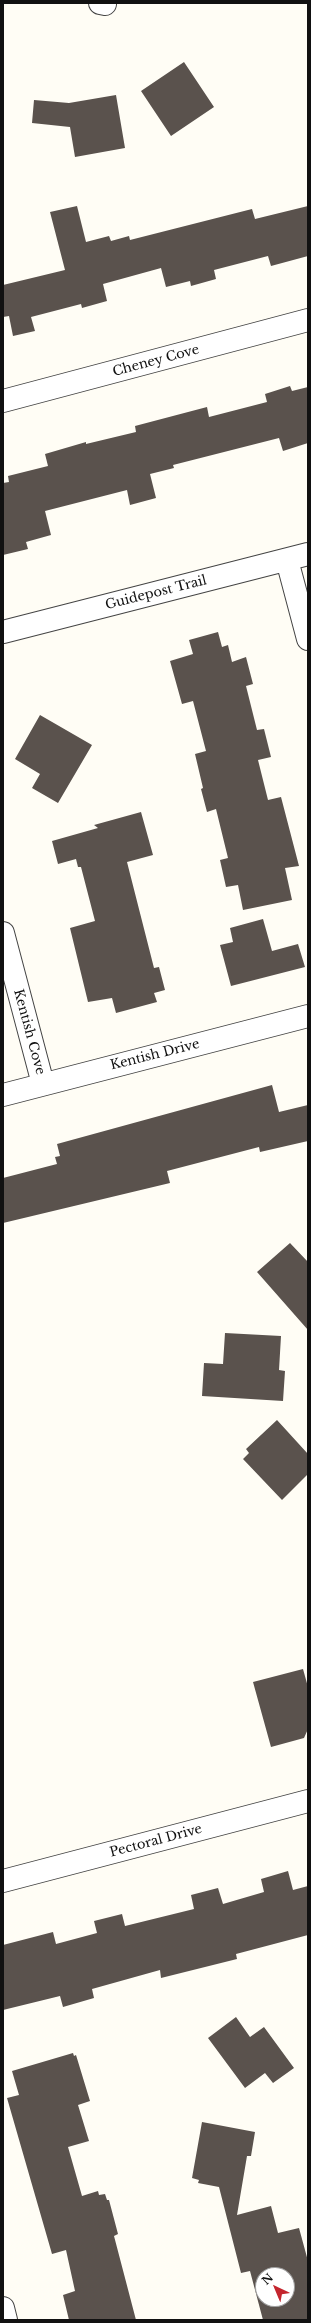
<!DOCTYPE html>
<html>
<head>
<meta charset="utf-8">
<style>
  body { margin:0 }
  #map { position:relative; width:311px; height:2323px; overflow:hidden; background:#fffdf5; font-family:"Libre Baskerville",serif }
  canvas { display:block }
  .frame { position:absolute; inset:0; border:4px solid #111; pointer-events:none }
  .north { position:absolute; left:255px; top:2267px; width:40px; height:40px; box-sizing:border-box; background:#fff; border:1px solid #a0a0a0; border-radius:50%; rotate:316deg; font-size:11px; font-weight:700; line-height:16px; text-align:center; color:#111 }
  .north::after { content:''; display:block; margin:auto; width:14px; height:18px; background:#c4262e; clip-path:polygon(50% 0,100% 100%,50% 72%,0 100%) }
</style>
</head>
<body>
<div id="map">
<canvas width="311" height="2323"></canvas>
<div class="frame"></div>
<div class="north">N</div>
</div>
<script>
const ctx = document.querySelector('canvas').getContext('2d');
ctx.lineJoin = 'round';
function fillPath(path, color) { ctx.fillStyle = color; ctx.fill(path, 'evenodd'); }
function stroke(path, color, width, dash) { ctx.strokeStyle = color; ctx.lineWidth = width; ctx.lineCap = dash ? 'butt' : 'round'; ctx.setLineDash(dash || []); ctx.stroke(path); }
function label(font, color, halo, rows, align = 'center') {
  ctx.font = font + ' "Libre Baskerville",serif'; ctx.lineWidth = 4; ctx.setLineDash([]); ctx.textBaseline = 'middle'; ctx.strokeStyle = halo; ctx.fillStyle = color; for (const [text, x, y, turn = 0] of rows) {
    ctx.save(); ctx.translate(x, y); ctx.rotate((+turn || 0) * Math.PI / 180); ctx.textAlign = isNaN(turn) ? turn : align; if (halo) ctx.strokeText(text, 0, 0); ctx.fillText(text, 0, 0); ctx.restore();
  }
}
const building = new Path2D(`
  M 184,62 L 214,107 L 171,136 L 141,91 Z
  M 116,95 L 125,148 L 75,157 L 70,127 L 32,123 L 34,100 L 69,103 Z
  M 77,206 L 86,242 L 109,236 L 111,241 L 129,236 L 130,240 L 252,209 L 255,219 L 308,206 L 308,256 L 271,266 L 268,256 L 214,270 L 216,279 L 191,286 L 190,281 L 166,287 L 161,268 L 103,284 L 107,301 L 82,308 L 81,304 L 31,317 L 35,331 L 13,336 L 9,316 L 3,317 L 3,285 L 65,270 L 50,212 Z
  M 290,386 L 292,391 L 308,387 L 308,443 L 283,451 L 279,438 L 173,465 L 174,468 L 150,474 L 156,498 L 130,505 L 127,490 L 45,511 L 51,535 L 26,542 L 28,549 L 3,555 L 3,483 L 9,482 L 8,476 L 48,466 L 45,454 L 86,442 L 86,444 L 136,432 L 135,426 L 207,407 L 209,417 L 267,402 L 265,394 Z
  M 218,632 L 222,647 L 228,645 L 232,662 L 246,657 L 253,684 L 246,686 L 257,730 L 264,729 L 271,757 L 258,760 L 268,800 L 281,797 L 299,866 L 285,868 L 292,900 L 243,910 L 238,885 L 226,887 L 220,860 L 228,858 L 216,809 L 207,812 L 201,789 L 203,788 L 195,754 L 206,751 L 193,701 L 182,704 L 170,661 L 193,654 L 189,640 Z
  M 40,715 L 92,745 L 58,803 L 32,788 L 40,774 L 15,759 Z
  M 141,812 L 153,855 L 127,862 L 154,968 L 159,967 L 165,990 L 154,993 L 157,1002 L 116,1013 L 112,998 L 88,1002 L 70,928 L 95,921 L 81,867 L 78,867 L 76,859 L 58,864 L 52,841 L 98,828 L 94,825 Z
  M 263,919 L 272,951 L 298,944 L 305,967 L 231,986 L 220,945 L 233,942 L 230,928 Z
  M 272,1085 L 279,1112 L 308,1105 L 308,1141 L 260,1152 L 259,1147 L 167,1171 L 170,1183 L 3,1223 L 3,1178 L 57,1164 L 55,1157 L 60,1156 L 57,1144 Z
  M 290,1243 L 308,1262 L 308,1330 L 257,1272 Z
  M 225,1333 L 281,1336 L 279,1370 L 285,1371 L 283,1401 L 202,1396 L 204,1363 L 223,1364 Z
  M 277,1420 L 308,1454 L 308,1474 L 282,1500 L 243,1459 L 249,1453 L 246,1449 Z
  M 303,1669 L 308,1687 L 308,1729 L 304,1738 L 271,1747 L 253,1682 Z
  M 288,1871 L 293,1890 L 308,1886 L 308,1935 L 236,1954 L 237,1959 L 161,1978 L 160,1970 L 92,1989 L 94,1998 L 63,2007 L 60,1996 L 3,2010 L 3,1945 L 53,1932 L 56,1944 L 97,1933 L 94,1921 L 122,1914 L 125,1926 L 194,1909 L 191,1895 L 218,1888 L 223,1904 L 264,1892 L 261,1879 Z
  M 236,2017 L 250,2037 L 264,2027 L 294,2068 L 273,2083 L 265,2073 L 245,2088 L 208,2038 Z
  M 73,2053 L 74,2056 L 76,2055 L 90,2101 L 78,2105 L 89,2141 L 68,2147 L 82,2196 L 98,2191 L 99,2195 L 105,2194 L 107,2200 L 109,2200 L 118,2234 L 114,2236 L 136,2320 L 69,2320 L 63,2295 L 75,2291 L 66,2250 L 52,2254 L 7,2098 L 19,2095 L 12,2071 Z
  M 202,2122 L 255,2132 L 251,2156 L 247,2156 L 237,2215 L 271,2206 L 278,2233 L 299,2228 L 308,2261 L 308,2320 L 263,2320 L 250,2271 L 241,2273 L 219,2187 L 198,2183 L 199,2180 L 192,2178 ZM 263,2275 L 287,2275 L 287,2299 L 263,2299 Z`);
const minor = new Path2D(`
  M 100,3 L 105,4
  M 3,401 L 308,320
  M 3,933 L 43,1084
  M 3,1095 L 308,1016
  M 3,1881 L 308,1801
  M 3,2308 L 6,2320`);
const tertiary = new Path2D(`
  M 287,560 L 308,639
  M 3,632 L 308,554`);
const streetNames = [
  ["Cheney Cove",156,361,-15],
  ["Guidepost Trail",156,593,-14],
  ["Kentish Cove",29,1032,75],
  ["Kentish Drive",155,1055,-14],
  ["Pectoral Drive",156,1841,-15]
];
fillPath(building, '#5a524d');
stroke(minor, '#444', 24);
stroke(tertiary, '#444', 24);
stroke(minor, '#fff', 22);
stroke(tertiary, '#fff', 22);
label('13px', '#111', '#fff', streetNames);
</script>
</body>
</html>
